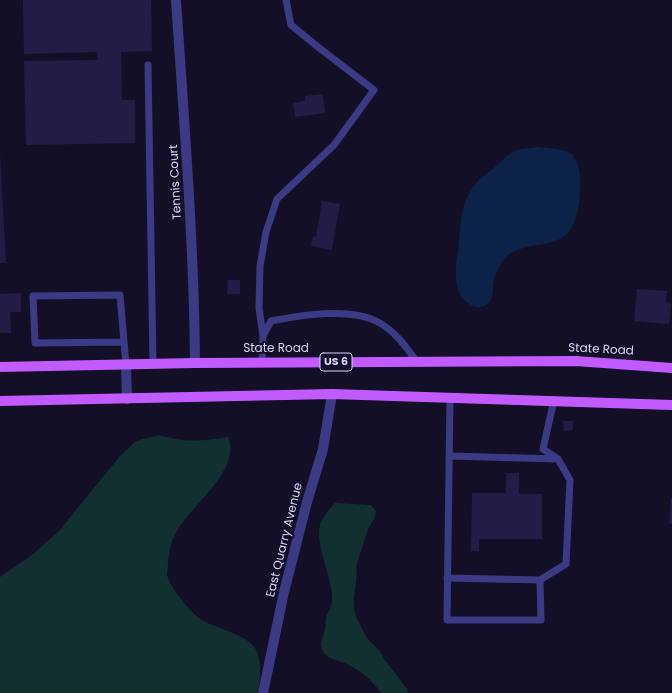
<!DOCTYPE html>
<html>
<head>
<meta charset="utf-8">
<style>
  body { margin:0 }
  canvas { display:block; background:#130f26 }
</style>
</head>
<body>
<canvas width="672" height="693"></canvas>
<script>
const ctx = document.querySelector('canvas').getContext('2d');
ctx.lineJoin = 'round';
function fillPath(path, color) { ctx.fillStyle = color; ctx.fill(path, 'evenodd'); }
function stroke(path, color, width, dash) { ctx.strokeStyle = color; ctx.lineWidth = width; ctx.lineCap = dash ? 'butt' : 'round'; ctx.setLineDash(dash || []); ctx.stroke(path); }
function label(font, color, halo, rows, align = 'center') {
  ctx.font = font + ' Poppins,sans-serif'; ctx.lineWidth = 4; ctx.setLineDash([]); ctx.textBaseline = 'middle'; ctx.strokeStyle = halo; ctx.fillStyle = color; for (const [text, x, y, turn = 0] of rows) {
    ctx.save(); ctx.translate(x, y); ctx.rotate((+turn || 0) * Math.PI / 180); ctx.textAlign = isNaN(turn) ? turn : align; if (halo) ctx.strokeText(text, 0, 0); ctx.fillText(text, 0, 0); ctx.restore();
  }
}
const green = new Path2D(`
  M 159,435 C 185,443 201,441 228,437 C 242,469 191,506 177,531 C 171,541 169,551 168,563 C 168,567 167,572 167,575 C 170,588 193,616 205,622 C 218,628 248,636 255,648 C 262,659 261,682 257,693 L 0,693 L 0,577 L 32,555 L 59,531 L 120,456 L 136,441 Z
  M 335,503 L 370,505 L 376,511 L 375,517 L 368,529 L 356,566 C 359,582 350,600 356,616 C 359,623 363,631 367,638 C 372,645 382,650 384,659 L 407,689 L 408,693 L 381,693 C 373,681 361,671 349,665 C 341,661 330,660 324,653 C 318,644 323,638 325,630 C 326,626 325,621 326,618 C 327,613 331,608 332,603 C 335,581 311,539 322,520 C 325,514 331,508 335,503 Z`);
const water = new Path2D(`
  M 539,147 C 549,149 563,148 571,154 C 587,166 581,225 565,236 C 549,247 528,243 511,253 C 501,259 495,273 493,284 C 493,288 493,295 491,299 C 484,312 470,308 462,297 C 453,284 456,265 458,250 C 460,236 460,219 464,205 C 466,198 474,184 480,179 C 484,175 490,172 494,168 C 501,162 506,155 515,151 C 522,148 531,148 539,147 Z`);
const building = new Path2D(`
  M 23,0 L 151,0 L 152,51 L 121,52 L 122,100 L 135,100 L 135,143 L 26,145 L 24,61 L 98,60 L 97,52 L 24,54 Z
  M 323,94 L 325,113 L 295,117 L 293,103 L 305,101 L 305,96 Z
  M 0,153 L 6,263 L 0,263 Z
  M 322,201 L 340,204 L 332,250 L 311,246 L 313,236 L 316,237 Z
  M 228,280 L 240,280 L 240,294 L 227,294 Z
  M 637,289 L 667,291 L 666,303 L 671,304 L 669,324 L 634,321 Z
  M 21,293 L 21,312 L 10,312 L 11,333 L 0,333 L 0,294 Z
  M 563,421 L 573,421 L 573,430 L 564,431 Z
  M 506,473 L 519,473 L 519,494 L 542,494 L 542,539 L 479,539 L 479,551 L 471,551 L 472,493 L 506,493 Z
  M 671,498 L 672,498 L 672,524 L 669,523 Z`);
const service = new Path2D(`
  M 148,65 L 153,364
  M 263,336 L 259,308 L 260,266 L 266,232 L 277,199 L 334,145 L 374,90 L 318,47 L 291,25 L 286,0
  M 124,342 L 35,343 L 33,296 L 120,295 L 126,365
  M 262,362 L 263,336 L 271,321 C 302,315 350,307 378,322 C 395,331 406,347 417,362
  M 450,397 L 447,620 L 541,620 L 540,580 L 566,564 L 570,480 L 558,459 L 543,449 L 554,400
  M 449,456 L 558,459
  M 447,578 L 540,580`);
const minor = new Path2D(`
  M 176,0 C 184,121 194,242 195,363
  M 126,365 L 127,399
  M 263,693 L 284,592 L 307,502 L 323,449 L 332,394`);
const primary = new Path2D(`
  M 0,367 L 195,363 L 576,361 L 672,368
  M 0,401 L 332,394 L 672,405`);
const shields = [
  [336,362,32]
];
const shieldNames = [
  ["US 6",336,362]
];
const streetNames = [
  ["Tennis Court",176,182,-93],
  ["State Road",276,349],
  ["State Road",601,350,3],
  ["East Quarry Avenue",285,540,-76]
];
fillPath(green, '#12302f');
fillPath(water, '#0c2248');
fillPath(building, '#241b47');
stroke(service, '#3d3a85', 7);
stroke(minor, '#3d3a85', 10);
stroke(primary, '#c25bff', 10);
for (const [x, y, w] of shields) { const box = new Path2D(); box.roundRect(x - w / 2, y - 9, w, 18, 3); ctx.fillStyle = '#130f26'; ctx.fill(box); stroke(box, '#d9d4ff', 1); }
label('bold 11px', '#d9d4ff', null, shieldNames);
label('12px', '#d9d4ff', '#130f26', streetNames);
</script>
</body>
</html>
